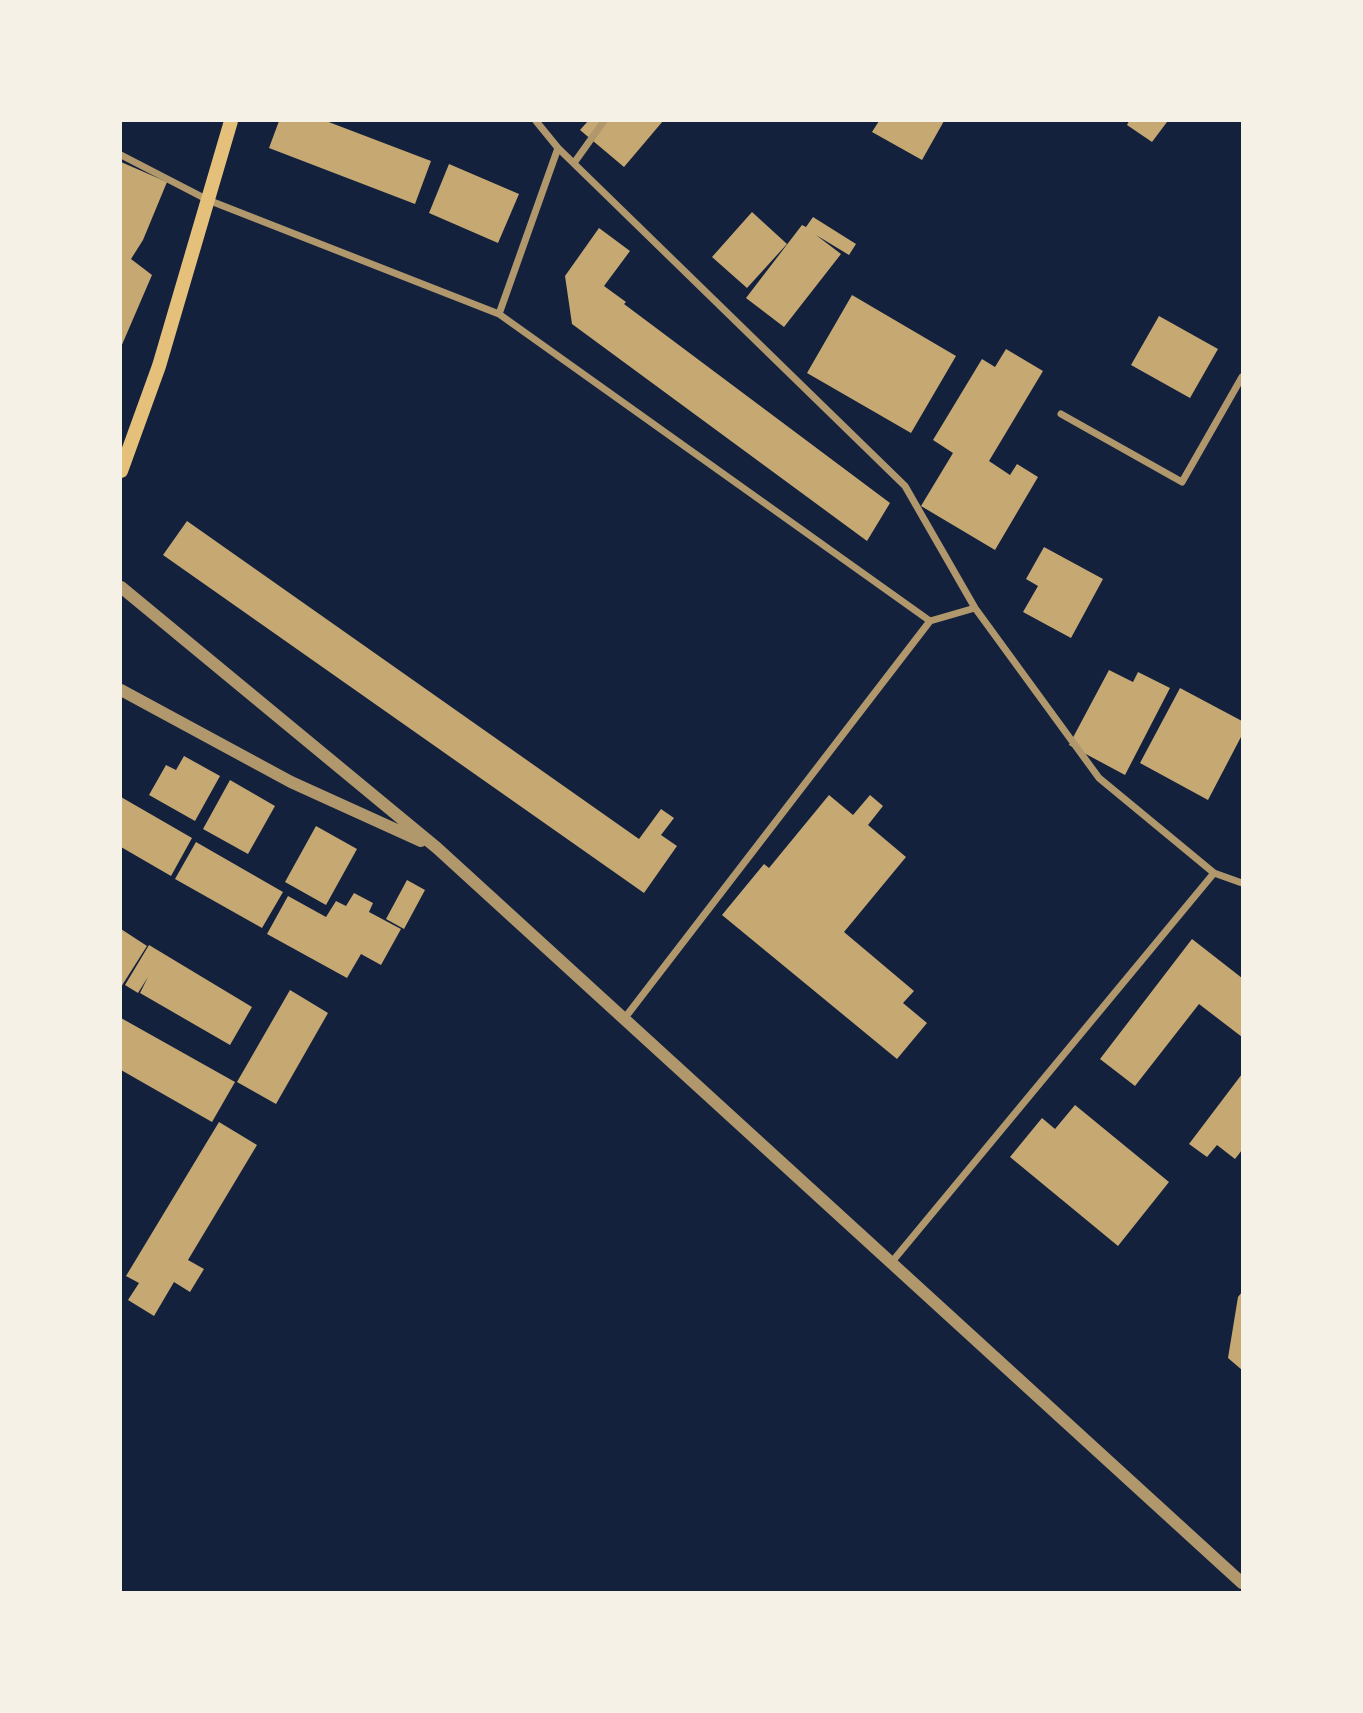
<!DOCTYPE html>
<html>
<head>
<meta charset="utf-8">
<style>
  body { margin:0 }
  #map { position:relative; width:1363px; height:1713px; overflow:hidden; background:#14213d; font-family:"DejaVu Sans",sans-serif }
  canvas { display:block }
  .frame { position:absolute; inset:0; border:122px solid #f6f1e7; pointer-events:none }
</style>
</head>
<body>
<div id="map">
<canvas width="1363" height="1713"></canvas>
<div class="frame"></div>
</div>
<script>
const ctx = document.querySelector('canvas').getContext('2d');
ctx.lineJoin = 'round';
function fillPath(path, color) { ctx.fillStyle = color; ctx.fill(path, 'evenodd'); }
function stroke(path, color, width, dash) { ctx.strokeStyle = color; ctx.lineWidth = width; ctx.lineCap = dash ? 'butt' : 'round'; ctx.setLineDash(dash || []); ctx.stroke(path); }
const building = new Path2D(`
  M 279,121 L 326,121 L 431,161 L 415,204 L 269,148 Z
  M 588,121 L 663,121 L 624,167 L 580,130 Z
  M 879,121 L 944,121 L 922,160 L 872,132 Z
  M 1129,121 L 1165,121 L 1167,122 L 1152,142 L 1127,125 Z
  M 121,162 L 167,182 L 143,240 L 131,259 L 152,275 L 121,347 Z
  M 449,164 L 519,194 L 498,243 L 429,213 Z
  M 752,212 L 787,244 L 747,288 L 712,257 Z
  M 813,217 L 856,244 L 849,255 L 816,235 L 841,254 L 784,327 L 746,298 L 802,225 L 806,227 Z
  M 599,228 L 630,251 L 604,286 L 626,302 L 624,304 L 890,503 L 867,541 L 572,324 L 565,276 Z
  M 852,295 L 956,356 L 911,433 L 807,373 Z
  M 1159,316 L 1218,349 L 1190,398 L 1131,365 Z
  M 1006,349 L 1043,371 L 989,461 L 1010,475 L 1017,464 L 1038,477 L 995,550 L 921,506 L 953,453 L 933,440 L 982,359 L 995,367 Z
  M 187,521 L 639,839 L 661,809 L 674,818 L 661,835 L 677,846 L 644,893 L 163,555 Z
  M 1044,547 L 1103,579 L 1071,638 L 1023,612 L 1038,586 L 1026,579 Z
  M 1109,670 L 1133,682 L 1138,672 L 1170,688 L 1125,775 L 1069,745 Z
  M 1180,688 L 1242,721 L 1242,735 L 1208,800 L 1140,763 Z
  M 184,756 L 220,776 L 195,821 L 149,795 L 166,765 L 176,770 Z
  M 230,780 L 275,806 L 248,854 L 203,829 Z
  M 829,795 L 853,815 L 870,795 L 883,806 L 868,825 L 906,857 L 844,932 L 914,991 L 903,1003 L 927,1023 L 897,1059 L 722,915 L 764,864 L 769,868 Z
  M 121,797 L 192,838 L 171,876 L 121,847 Z
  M 316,826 L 357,849 L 326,905 L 285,882 Z
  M 196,842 L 283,892 L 262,928 L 175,879 Z
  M 407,880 L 425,890 L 404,929 L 386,919 Z
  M 354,893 L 373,903 L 369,912 L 401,929 L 381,965 L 361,954 L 347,978 L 267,934 L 288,896 L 326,917 L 336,901 L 346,906 Z
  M 121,929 L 147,946 L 121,987 Z
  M 1192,939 L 1242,978 L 1242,1037 L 1199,1004 L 1135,1086 L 1100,1059 Z
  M 149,945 L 252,1007 L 230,1045 L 140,993 L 148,977 L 138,993 L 125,985 Z
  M 290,990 L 328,1013 L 276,1104 L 237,1082 Z
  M 121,1018 L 235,1082 L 212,1122 L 121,1070 Z
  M 1242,1074 L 1242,1150 L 1235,1159 L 1217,1145 L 1207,1157 L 1189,1144 Z
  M 1075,1105 L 1169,1182 L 1118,1246 L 1010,1157 L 1042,1118 L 1055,1129 Z
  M 219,1122 L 257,1145 L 188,1260 L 204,1269 L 190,1292 L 174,1282 L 154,1316 L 128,1300 L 139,1283 L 126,1276 Z
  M 1242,1292 L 1242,1370 L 1228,1358 L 1238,1297 Z`);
const minor = new Path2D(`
  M 536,121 L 558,148 L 905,486 L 975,608 L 1099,778 L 1214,873 L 1242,883
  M 121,155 L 208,200 L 499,314 L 930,621
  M 574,163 L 604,121
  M 499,314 L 558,148
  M 1061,414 L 1182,482 L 1242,377
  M 624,1019 L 930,621 L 975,608
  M 891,1263 L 1214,873`);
const tertiary = new Path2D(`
  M 121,587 L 437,848 L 1242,1583
  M 121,690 L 291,782 L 421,841`);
const secondary = new Path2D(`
  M 121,471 L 159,366 L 231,121`);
fillPath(building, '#c6a872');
stroke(minor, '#b1986c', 7);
stroke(tertiary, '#b1986c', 12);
stroke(secondary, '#e5c07b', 14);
</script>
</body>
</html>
